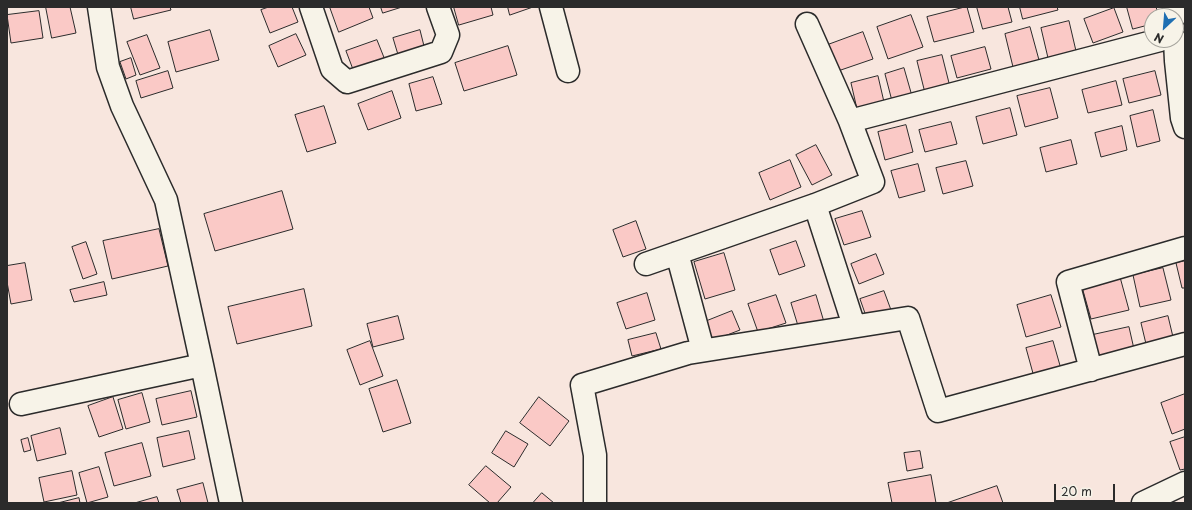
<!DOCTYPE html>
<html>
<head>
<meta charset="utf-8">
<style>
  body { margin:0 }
  #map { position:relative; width:1192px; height:510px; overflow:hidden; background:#f8e6de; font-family:"Playpen Sans",sans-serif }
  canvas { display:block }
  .frame { position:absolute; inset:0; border:8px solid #2b2b2b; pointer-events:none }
  .north { position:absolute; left:1144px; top:8px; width:40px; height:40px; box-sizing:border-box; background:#f7f3e8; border:1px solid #a5a39c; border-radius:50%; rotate:206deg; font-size:11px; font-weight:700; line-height:16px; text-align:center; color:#2b2b2b }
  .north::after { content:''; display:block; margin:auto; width:14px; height:18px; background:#1f6fb2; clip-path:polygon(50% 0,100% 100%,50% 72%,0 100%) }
  .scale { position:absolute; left:1054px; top:484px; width:61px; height:18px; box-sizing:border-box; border:2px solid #2b2b2b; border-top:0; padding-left:5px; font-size:12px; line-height:14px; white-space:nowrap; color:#2b2b2b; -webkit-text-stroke:3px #f7f3e8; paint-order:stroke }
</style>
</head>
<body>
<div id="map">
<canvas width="1192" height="510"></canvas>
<div class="frame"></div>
<div class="north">N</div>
<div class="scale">20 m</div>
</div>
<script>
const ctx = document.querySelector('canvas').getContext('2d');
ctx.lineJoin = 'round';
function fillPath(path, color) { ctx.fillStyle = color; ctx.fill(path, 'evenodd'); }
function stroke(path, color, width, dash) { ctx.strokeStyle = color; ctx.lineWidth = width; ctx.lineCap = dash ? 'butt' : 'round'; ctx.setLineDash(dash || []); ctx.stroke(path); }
const building = new Path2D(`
  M 46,7 L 70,7 L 76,33 L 52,38 Z
  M 131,7 L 170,7 L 171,10 L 134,19 Z
  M 269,7 L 292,7 L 298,22 L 270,33 L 261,10 Z
  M 330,7 L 369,7 L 373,18 L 339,32 Z
  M 381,7 L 402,7 L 383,13 Z
  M 454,7 L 491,7 L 493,15 L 459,25 Z
  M 508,7 L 533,7 L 510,15 Z
  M 965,7 L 967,7 L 974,32 L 934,42 L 927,17 Z
  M 977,7 L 1008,7 L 1012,22 L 983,29 Z
  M 1020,7 L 1057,7 L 1058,10 L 1023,19 Z
  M 1127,7 L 1156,7 L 1159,16 L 1152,16 L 1152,24 L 1133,29 Z
  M 1114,8 L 1123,32 L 1093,43 L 1084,19 Z
  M 39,11 L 43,38 L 11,43 L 7,15 Z
  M 911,15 L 923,47 L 888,59 L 877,27 Z
  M 1069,21 L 1076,51 L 1048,58 L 1041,28 Z
  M 1030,27 L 1039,60 L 1013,67 L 1005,34 Z
  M 210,30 L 219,60 L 176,72 L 168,42 Z
  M 420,30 L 425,50 L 399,58 L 393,38 Z
  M 863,32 L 873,59 L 835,72 L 825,46 Z
  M 296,34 L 306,55 L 278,67 L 269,46 Z
  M 147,35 L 160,68 L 140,75 L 127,42 Z
  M 377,40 L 385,60 L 354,72 L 346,51 Z
  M 508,46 L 517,75 L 464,91 L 455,63 Z
  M 985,47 L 991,69 L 957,78 L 951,56 Z
  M 942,55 L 950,87 L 925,93 L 917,61 Z
  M 131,58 L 136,75 L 126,79 L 120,62 Z
  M 904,68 L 912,96 L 892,101 L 885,74 Z
  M 168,71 L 173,88 L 141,98 L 136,81 Z
  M 1155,71 L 1161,95 L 1129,103 L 1123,79 Z
  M 878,76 L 884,102 L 857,109 L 851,83 Z
  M 433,77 L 442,104 L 416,111 L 409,84 Z
  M 1116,81 L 1122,105 L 1088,113 L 1082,90 Z
  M 1050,88 L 1058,118 L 1025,127 L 1017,96 Z
  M 392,91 L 401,118 L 368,130 L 358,104 Z
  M 324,106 L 336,143 L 307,152 L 295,115 Z
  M 1010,108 L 1017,135 L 983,144 L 976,117 Z
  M 1153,110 L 1160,141 L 1137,147 L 1130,116 Z
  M 951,122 L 957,144 L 925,152 L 919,130 Z
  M 906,125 L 913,152 L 885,160 L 878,132 Z
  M 1122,126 L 1127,150 L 1101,157 L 1095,133 Z
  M 1071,140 L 1077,164 L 1046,172 L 1040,148 Z
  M 816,145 L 832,175 L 812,185 L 796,155 Z
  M 790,160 L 801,187 L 770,200 L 759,173 Z
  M 966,161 L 973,186 L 943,194 L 936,168 Z
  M 918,164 L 925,191 L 899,198 L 891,171 Z
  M 282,191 L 293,229 L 215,251 L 204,214 Z
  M 862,211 L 871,237 L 844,245 L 835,219 Z
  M 636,221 L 646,249 L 623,257 L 613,230 Z
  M 159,229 L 168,266 L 112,279 L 103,241 Z
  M 796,241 L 805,266 L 779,275 L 770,250 Z
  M 86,242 L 97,274 L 83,279 L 72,247 Z
  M 724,253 L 735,290 L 705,299 L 694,262 Z
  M 876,254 L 884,274 L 859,284 L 851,264 Z
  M 1185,261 L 1185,288 L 1182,288 L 1176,263 Z
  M 25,263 L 32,300 L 11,304 L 7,282 L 7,266 Z
  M 1163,268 L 1171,300 L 1140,307 L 1133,275 Z
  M 1120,277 L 1129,310 L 1091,319 L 1082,287 Z
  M 104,282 L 107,295 L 74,302 L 70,290 Z
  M 304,289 L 312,326 L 237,344 L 228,307 Z
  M 884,291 L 891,310 L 867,319 L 860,299 Z
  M 647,293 L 655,320 L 626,329 L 617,303 Z
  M 776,295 L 786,323 L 758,332 L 748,304 Z
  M 816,295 L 824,322 L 799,329 L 791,303 Z
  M 1051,295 L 1061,327 L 1026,337 L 1017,305 Z
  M 732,311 L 740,330 L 709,342 L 702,323 Z
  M 398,316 L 404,339 L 373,347 L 367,324 Z
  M 1168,316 L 1173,337 L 1146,344 L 1141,323 Z
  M 1129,327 L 1134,349 L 1093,358 L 1088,336 Z
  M 656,333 L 661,349 L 632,356 L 628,340 Z
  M 370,341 L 383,376 L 360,385 L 347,350 Z
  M 1053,341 L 1061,369 L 1034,377 L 1026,348 Z
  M 397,380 L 411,423 L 383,432 L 369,389 Z
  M 191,391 L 197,417 L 162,425 L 156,399 Z
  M 142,393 L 150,422 L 126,429 L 118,400 Z
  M 1185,394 L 1185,429 L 1172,434 L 1161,403 Z
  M 113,397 L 123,429 L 99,437 L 88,406 Z
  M 539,397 L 569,421 L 550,446 L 520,423 Z
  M 60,428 L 66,454 L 37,461 L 31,436 Z
  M 189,431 L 195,459 L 163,467 L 157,438 Z
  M 506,431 L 528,444 L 514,467 L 492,453 Z
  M 1185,437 L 1185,469 L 1180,470 L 1170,442 Z
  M 28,438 L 31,450 L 24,452 L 21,440 Z
  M 142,443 L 151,476 L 114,486 L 105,453 Z
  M 920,451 L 923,468 L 907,471 L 904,453 Z
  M 486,466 L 511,487 L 497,503 L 490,503 L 469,485 Z
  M 99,467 L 108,497 L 87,503 L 79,473 Z
  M 72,471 L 77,495 L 44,502 L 39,478 Z
  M 931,475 L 936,503 L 892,503 L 888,483 Z
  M 203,483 L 208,503 L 181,503 L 177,490 Z
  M 997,486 L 1003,503 L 947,503 Z
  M 542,493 L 554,503 L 533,503 Z
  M 157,497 L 159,503 L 135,503 Z
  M 79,498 L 80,503 L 58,503 Z`);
const minor = new Path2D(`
  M 99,7 L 108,67 L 122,106 L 166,200 L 202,365 L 231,503
  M 311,7 L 332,69 L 347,82 L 441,52 L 448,35 L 438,7
  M 551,7 L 568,71
  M 1174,7 L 1175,16
  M 807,24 L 850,121
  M 1175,40 L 1176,61 L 1182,118 L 1185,127
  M 815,205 L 854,326
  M 677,253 L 703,350
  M 646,264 L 815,205 L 873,182 L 850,121 L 1160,40
  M 1091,370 L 1068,282 L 1185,248
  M 21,404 L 202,365
  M 595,503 L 595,455 L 582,385 L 688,353 L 908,318 L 938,411 L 1185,344
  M 1143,503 L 1185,483`);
fillPath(building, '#fac9c6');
stroke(building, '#2b2b2b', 1);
stroke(minor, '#2b2b2b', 25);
stroke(minor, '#f7f3e8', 22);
</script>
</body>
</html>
